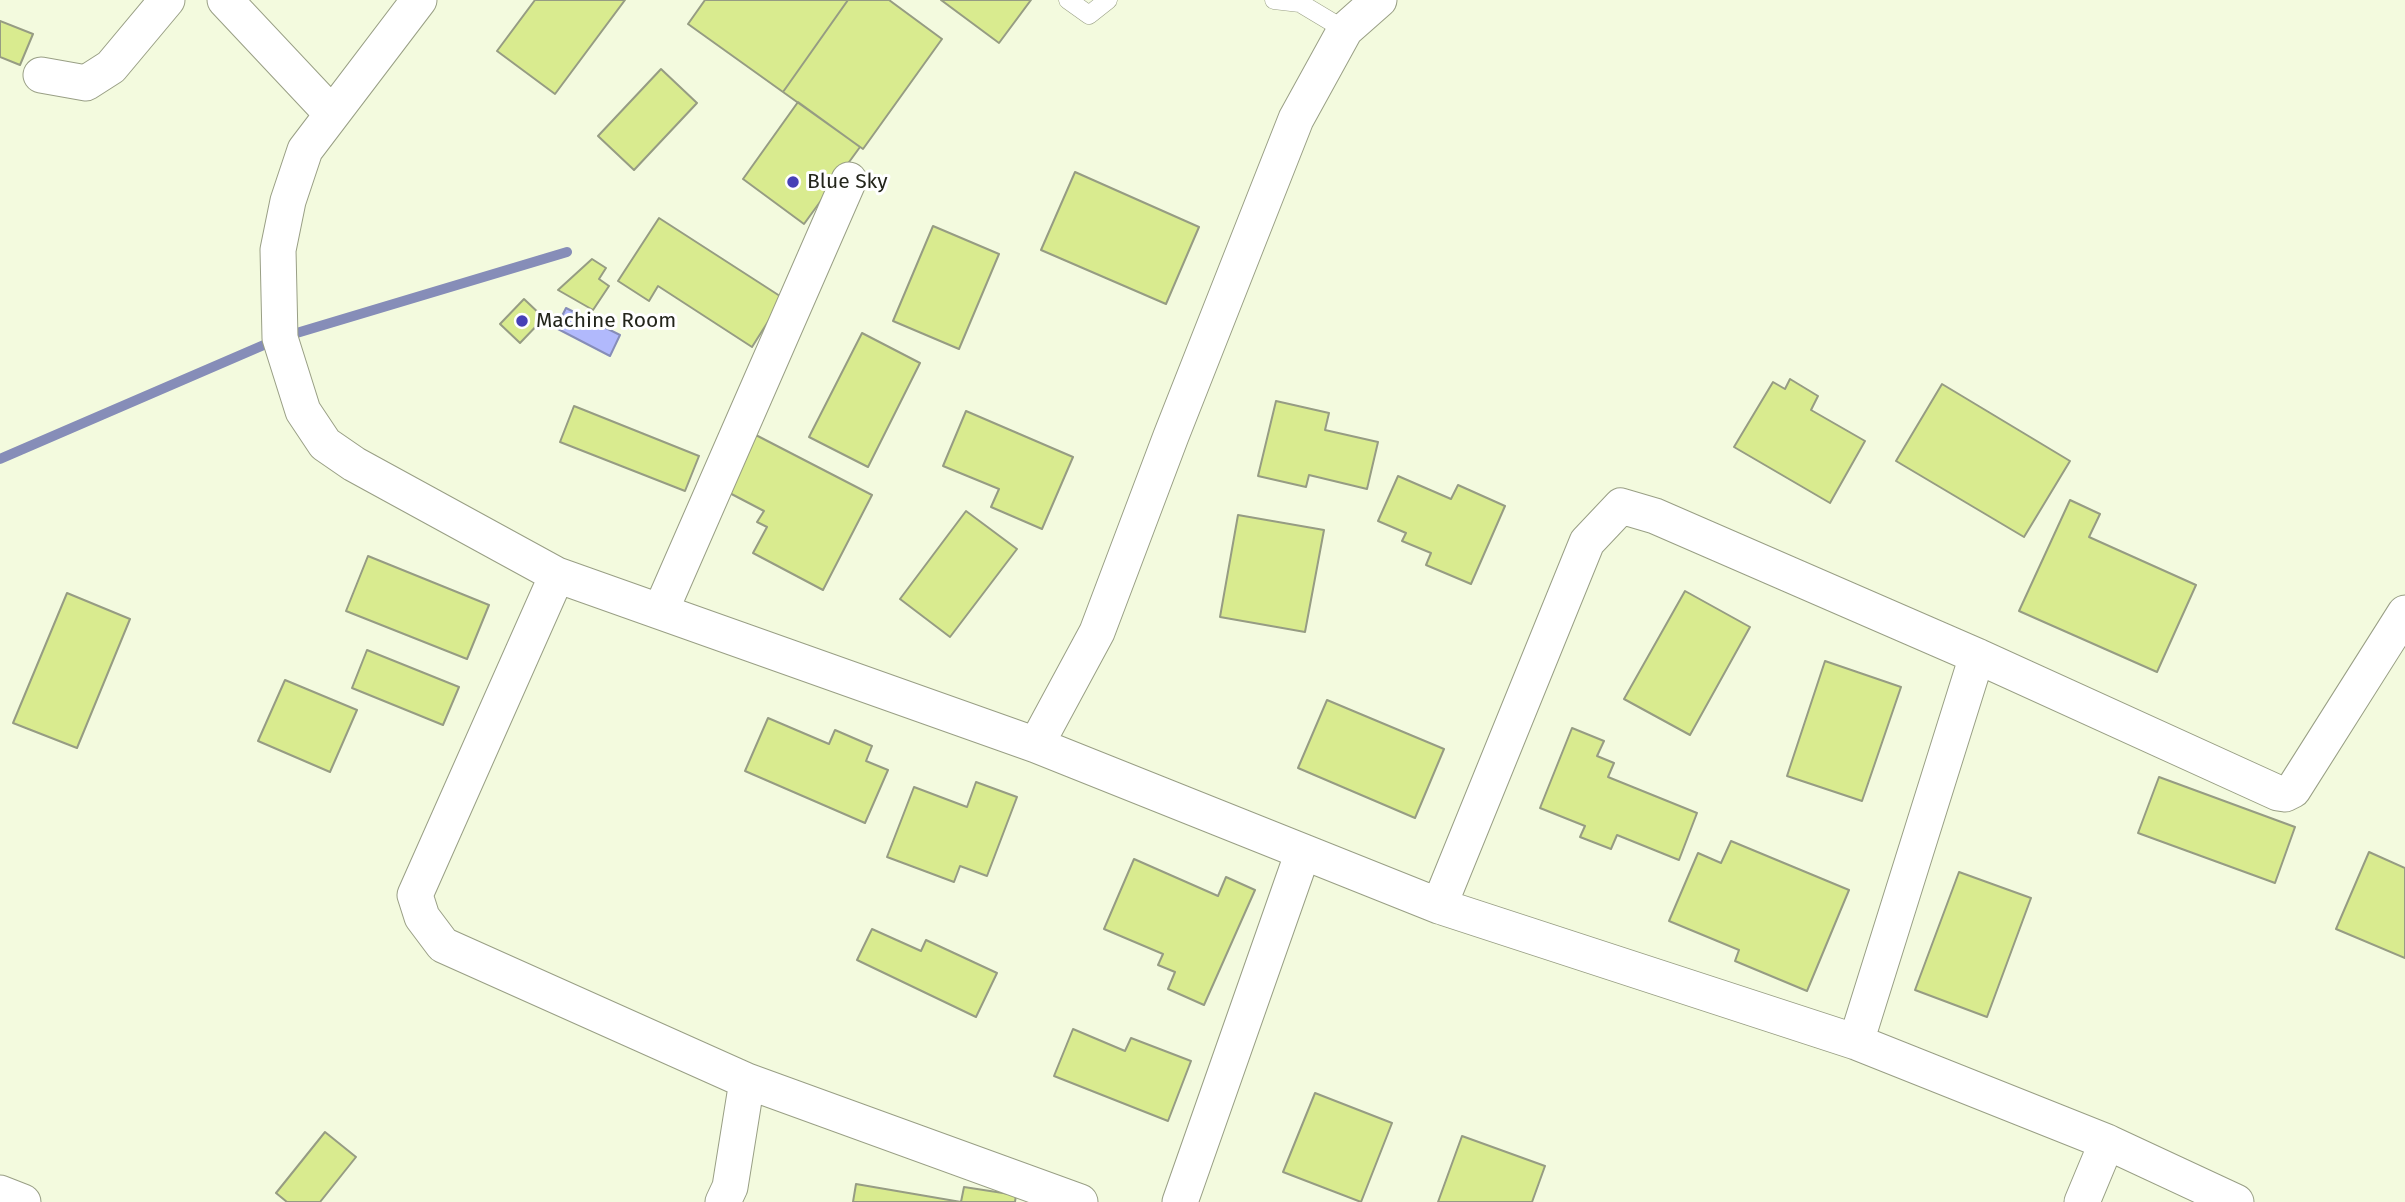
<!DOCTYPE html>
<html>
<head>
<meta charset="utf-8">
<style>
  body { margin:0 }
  canvas { display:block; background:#f3fade }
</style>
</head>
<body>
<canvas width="2405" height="1202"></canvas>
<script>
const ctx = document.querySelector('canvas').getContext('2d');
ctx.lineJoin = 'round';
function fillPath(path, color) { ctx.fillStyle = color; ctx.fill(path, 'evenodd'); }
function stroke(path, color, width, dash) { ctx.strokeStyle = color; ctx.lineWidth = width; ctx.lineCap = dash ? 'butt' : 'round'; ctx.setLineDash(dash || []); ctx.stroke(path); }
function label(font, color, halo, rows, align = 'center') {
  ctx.font = font + ' "Fira Sans",sans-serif'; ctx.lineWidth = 6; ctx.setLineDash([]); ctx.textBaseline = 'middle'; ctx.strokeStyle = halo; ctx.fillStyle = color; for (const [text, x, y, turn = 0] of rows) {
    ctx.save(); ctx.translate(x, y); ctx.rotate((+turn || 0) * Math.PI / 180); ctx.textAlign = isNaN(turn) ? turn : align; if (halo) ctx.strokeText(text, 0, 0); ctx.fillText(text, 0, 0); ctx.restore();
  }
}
const water = new Path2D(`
  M 566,308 L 620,335 L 610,356 L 556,328 Z`);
const stream = new Path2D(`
  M 0,459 L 280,338 L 567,252`);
const building = new Path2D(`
  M 535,0 L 625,0 L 555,94 L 497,51 Z
  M 705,0 L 848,0 L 783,92 L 688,24 Z
  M 848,0 L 889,0 L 942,39 L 863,149 L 783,92 Z
  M 941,0 L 1031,0 L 999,43 Z
  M 0,21 L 33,34 L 20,65 L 0,57 Z
  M 661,69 L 697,103 L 634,170 L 598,136 Z
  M 798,102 L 860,147 L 804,224 L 743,179 Z
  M 1075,172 L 1199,227 L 1166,304 L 1041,250 Z
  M 659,218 L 783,298 L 752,347 L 658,286 L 649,301 L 618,281 Z
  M 933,226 L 999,254 L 959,349 L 893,321 Z
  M 592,259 L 606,268 L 599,279 L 609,286 L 593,310 L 558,290 Z
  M 524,299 L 544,318 L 520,343 L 500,324 Z
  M 862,333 L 920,363 L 868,467 L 809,437 Z
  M 1790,379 L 1818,396 L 1811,410 L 1865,441 L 1830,503 L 1734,447 L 1773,382 L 1785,389 Z
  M 1942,384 L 2070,461 L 2024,537 L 1896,461 Z
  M 1276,401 L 1329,413 L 1325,430 L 1378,442 L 1367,489 L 1309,475 L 1306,487 L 1258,476 Z
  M 574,406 L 699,456 L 685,491 L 560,442 Z
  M 966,411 L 1073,457 L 1042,529 L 991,507 L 999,489 L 943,466 Z
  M 750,432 L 872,495 L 823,590 L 753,553 L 767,527 L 757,522 L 764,511 L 720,488 Z
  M 1398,476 L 1451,499 L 1458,485 L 1505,506 L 1471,584 L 1426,565 L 1431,553 L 1402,541 L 1406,533 L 1378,521 Z
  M 2070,500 L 2100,514 L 2089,537 L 2196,585 L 2157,672 L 2019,611 Z
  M 966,511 L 1017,549 L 950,637 L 900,599 Z
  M 1238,515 L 1324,530 L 1305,632 L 1220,617 Z
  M 368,556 L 489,605 L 467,659 L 346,611 Z
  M 1685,591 L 1750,627 L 1690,735 L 1624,699 Z
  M 67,593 L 130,619 L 77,748 L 13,723 Z
  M 367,650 L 459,687 L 443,725 L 352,688 Z
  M 1825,661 L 1901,687 L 1862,801 L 1787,776 Z
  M 285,680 L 357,710 L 330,772 L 258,741 Z
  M 1327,700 L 1444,749 L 1415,818 L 1298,768 Z
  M 768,718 L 829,744 L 835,730 L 872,746 L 866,761 L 888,770 L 865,823 L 745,771 Z
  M 1572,728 L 1604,741 L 1597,756 L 1614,763 L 1608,777 L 1697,813 L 1679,860 L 1617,835 L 1611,849 L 1580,837 L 1585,826 L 1540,808 Z
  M 2159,777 L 2295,827 L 2275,883 L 2138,833 Z
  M 976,782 L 1017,797 L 987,876 L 960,866 L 954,882 L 887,857 L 914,787 L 967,807 Z
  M 1731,841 L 1849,890 L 1807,991 L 1735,961 L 1739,950 L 1669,921 L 1698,853 L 1721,863 Z
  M 2369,852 L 2405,868 L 2405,958 L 2336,929 Z
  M 1134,859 L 1218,896 L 1226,877 L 1255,890 L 1204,1005 L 1168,989 L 1175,972 L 1158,965 L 1163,954 L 1104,929 Z
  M 1959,872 L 2031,898 L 1987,1017 L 1915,990 Z
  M 872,929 L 921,951 L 926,940 L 997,973 L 976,1017 L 857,960 Z
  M 1073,1029 L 1125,1051 L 1131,1038 L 1191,1061 L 1168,1121 L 1054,1076 Z
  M 1315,1093 L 1392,1123 L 1361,1202 L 1283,1172 Z
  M 325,1132 L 356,1157 L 320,1202 L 287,1202 L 276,1193 Z
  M 1462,1136 L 1545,1166 L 1532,1202 L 1438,1202 Z
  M 856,1184 L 961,1202 L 964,1187 L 1016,1195 L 1015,1202 L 853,1202 Z`);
const service = new Path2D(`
  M 1068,0 L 1089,15 L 1108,0
  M 1274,0 L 1300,3 L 1345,30`);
const minor = new Path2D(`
  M 225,0 L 332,114
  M 419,0 L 305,150 L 288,201 L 278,250 L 280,338 L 303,411 L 325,444 L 354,464 L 557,575 L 1036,745 L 1439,906 L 1856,1042 L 2107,1142 L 2236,1202
  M 41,75 L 86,83 L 111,67 L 167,0
  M 557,575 L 415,895 L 422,917 L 443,945 L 747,1081 L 1080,1202
  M 661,610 L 849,180
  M 1036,745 L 1097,632 L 1171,436 L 1296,119 L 1345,30 L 1379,0
  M 1439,906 L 1587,542 L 1621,506 L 1655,516 L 1977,656 L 2278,793 L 2285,794 L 2293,790 L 2405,613
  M 1856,1042 L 1977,656
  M 0,1193 L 23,1202
  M 723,1202 L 730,1187 L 747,1081
  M 1180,1202 L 1303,852
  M 2082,1202 L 2107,1142`);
const markers = [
  [793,182,7,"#4640b6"],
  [522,321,7,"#4640b6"]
];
const poiNames = [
  ["Blue Sky",807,182],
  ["Machine Room",536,321]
];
fillPath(water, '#b1b9fc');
stroke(water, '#868db8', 2);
stroke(stream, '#868db8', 10);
fillPath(building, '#d9eb8f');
stroke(building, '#969c83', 2);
stroke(service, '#999f85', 19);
stroke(minor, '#999f85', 37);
stroke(service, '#fff', 18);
stroke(minor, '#fff', 35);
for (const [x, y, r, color] of markers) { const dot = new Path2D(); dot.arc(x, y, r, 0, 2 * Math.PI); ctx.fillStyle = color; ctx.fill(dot); stroke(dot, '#fff', 2.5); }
label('21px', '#23251b', '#fff', poiNames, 'left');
</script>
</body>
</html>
